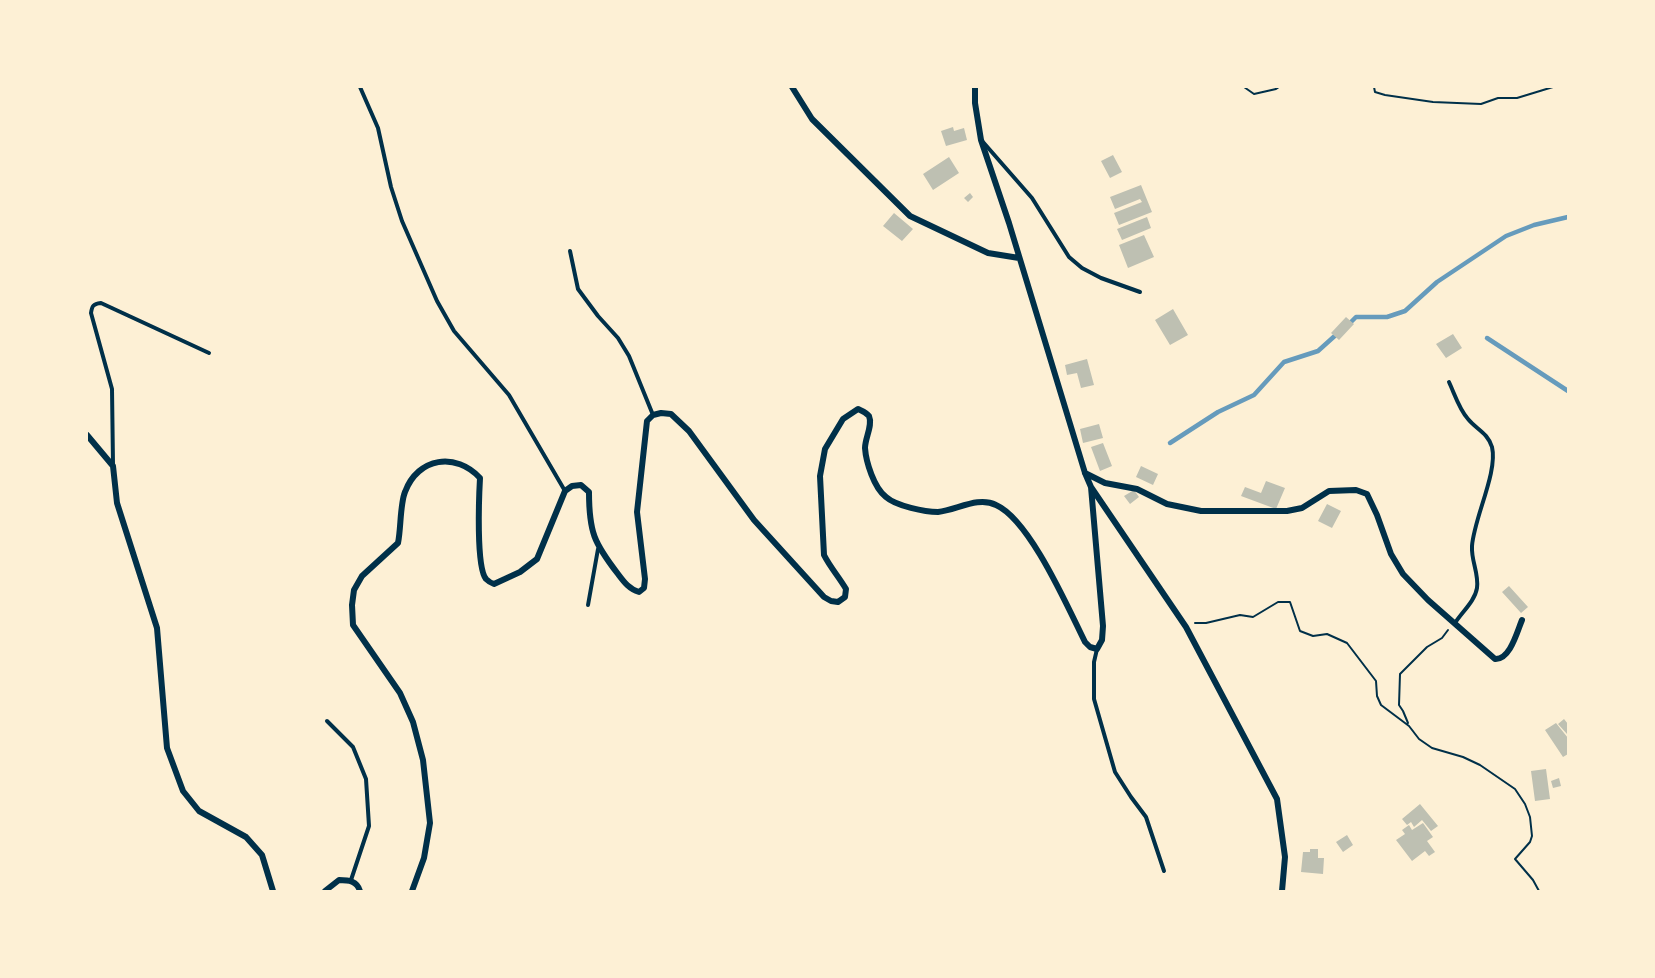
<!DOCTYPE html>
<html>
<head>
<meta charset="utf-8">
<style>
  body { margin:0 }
  #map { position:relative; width:1655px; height:978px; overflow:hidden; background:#fdf0d5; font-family:"Fira Sans Condensed",sans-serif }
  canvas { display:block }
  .frame { position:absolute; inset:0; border:88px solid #fdf0d5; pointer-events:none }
</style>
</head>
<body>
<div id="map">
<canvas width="1655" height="978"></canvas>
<div class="frame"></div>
</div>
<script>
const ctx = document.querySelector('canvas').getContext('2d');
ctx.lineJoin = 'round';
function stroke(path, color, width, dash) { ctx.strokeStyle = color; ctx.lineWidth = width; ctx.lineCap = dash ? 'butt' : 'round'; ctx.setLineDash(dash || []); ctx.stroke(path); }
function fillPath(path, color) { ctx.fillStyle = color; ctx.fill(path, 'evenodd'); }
const stream = new Path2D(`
  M 1349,324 L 1356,317 L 1387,317 L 1405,311 L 1437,282 L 1506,236 L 1534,225 L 1568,217
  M 1487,338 L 1568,391
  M 1170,443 L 1218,412 L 1254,395 L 1284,362 L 1318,351 L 1338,333`);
const building = new Path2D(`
  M 953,127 L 954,131 L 964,128 L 967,140 L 946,146 L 941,131 Z
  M 1113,155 L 1122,172 L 1110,178 L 1101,161 Z
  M 949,157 L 959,173 L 933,190 L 923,174 Z
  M 1141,185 L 1152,212 L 1119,225 L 1114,213 L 1142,202 L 1140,199 L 1115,209 L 1110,197 Z
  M 970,193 L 973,197 L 968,202 L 964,198 Z
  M 894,213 L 913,229 L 902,241 L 883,226 Z
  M 1147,217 L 1151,228 L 1122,240 L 1117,229 Z
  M 1144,235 L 1154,257 L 1128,268 L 1119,245 Z
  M 1173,309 L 1188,335 L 1170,345 L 1155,320 Z
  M 1346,317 L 1354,324 L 1339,340 L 1331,333 Z
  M 1453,334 L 1462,348 L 1446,358 L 1436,344 Z
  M 1087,359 L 1094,385 L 1081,388 L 1077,373 L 1067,375 L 1065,365 Z
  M 1099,424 L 1103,438 L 1083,443 L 1080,429 Z
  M 1103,443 L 1112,466 L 1100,471 L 1091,447 Z
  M 1141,466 L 1158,474 L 1153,485 L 1136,477 Z
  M 1266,481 L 1285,488 L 1276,509 L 1241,496 L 1245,487 L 1261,493 Z
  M 1134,490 L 1139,497 L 1130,504 L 1124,496 Z
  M 1327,504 L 1341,511 L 1332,528 L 1318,521 Z
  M 1509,586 L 1528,607 L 1521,613 L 1502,592 Z
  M 1564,719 L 1568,724 L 1567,734 L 1558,724 Z
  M 1556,723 L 1568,738 L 1568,754 L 1563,757 L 1545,730 Z
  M 1546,769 L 1550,799 L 1535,801 L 1531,771 Z
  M 1559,778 L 1561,786 L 1553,788 L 1551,781 Z
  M 1420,804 L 1438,826 L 1431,831 L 1422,820 L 1414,827 L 1411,822 L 1407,825 L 1402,819 Z
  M 1423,823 L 1433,837 L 1427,841 L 1435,852 L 1429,856 L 1425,851 L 1412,861 L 1396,840 L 1405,834 L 1402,830 L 1409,825 L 1412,830 Z
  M 1347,835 L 1353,845 L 1343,852 L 1336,842 Z
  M 1310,849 L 1318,849 L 1318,858 L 1324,858 L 1323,874 L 1301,872 L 1303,852 L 1310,852 Z`);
const path = new Path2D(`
  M 1244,87 L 1254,94 L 1276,89 L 1279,87
  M 1374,87 L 1375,92 L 1385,95 L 1433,102 L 1481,104 L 1498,98 L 1517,98 L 1553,87
  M 1195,623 L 1206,623 L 1240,615 L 1253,617 L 1278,602 L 1290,602 L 1300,631 L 1313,636 L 1327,634 L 1347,643 L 1376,681 L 1377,696 L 1381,705 L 1409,726 L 1419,739 L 1432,748 L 1463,757 L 1480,765 L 1515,789 L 1525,804 L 1530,817 L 1532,836 L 1530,842 L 1515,859 L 1533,880 L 1539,891
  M 1408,723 L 1403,711 L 1399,705 L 1400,674 L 1427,647 L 1442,638 L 1448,630`);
const service = new Path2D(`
  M 360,87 L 378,128 L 391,187 L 402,221 L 437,301 L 454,331 L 509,395 L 565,491
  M 983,142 L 1032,198 L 1069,257 L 1082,268 L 1101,278 L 1140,292
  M 570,251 L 578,289 L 598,316 L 618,338 L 629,356 L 653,415
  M 1449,382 C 1455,395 1459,409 1468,419 C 1476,429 1488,433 1492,447 C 1498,472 1474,518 1472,546 C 1471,561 1479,573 1477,588 C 1475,601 1462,612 1455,623
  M 113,464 L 112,389 L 91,313 C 92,306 93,304 101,303 L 209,353
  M 588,605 L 598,549
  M 1097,649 L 1094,662 L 1094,699 L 1115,772 L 1131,797 L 1146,817 L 1164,871
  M 327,721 L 353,747 L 366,779 L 369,826 L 351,880`);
const minor = new Path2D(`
  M 792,87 L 812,119 L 910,216 L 988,253 L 1019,258
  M 975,87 L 975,103 L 981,140 L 1009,223 L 1085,473 L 1091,487 L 1186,627 L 1277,799 L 1285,857 L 1282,891
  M 87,435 L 113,466 L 117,503 L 157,628 L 167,748 L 183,791 L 199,811 L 246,837 L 262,855 L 273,891
  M 1085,473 L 1105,483 L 1137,489 L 1167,504 L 1201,511 L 1287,511 L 1302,508 L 1329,491 L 1356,490 L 1367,494 L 1377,515 L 1391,554 L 1403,574 L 1428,600 L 1495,659 C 1510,660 1517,632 1522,620
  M 325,891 L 339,880 C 349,880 357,881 360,891
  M 412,891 L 424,858 L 430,823 L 423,760 L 413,722 L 400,693 L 353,625 L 352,605 L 354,590 L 362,576 L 398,543 C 401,529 400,504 405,492 C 418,457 456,452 480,478 C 479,496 476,567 486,579 C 488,581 491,583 494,584 L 520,572 L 537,559 L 565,491 L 572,486 L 581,485 L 589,492 C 589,532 594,543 618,574 C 624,582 629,589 639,592 L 644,588 L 645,579 L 637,512 L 647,421 L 653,415 L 661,413 L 671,414 L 689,431 L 754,520 L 824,597 L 831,601 L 838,602 L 845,597 L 846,589 C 839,577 830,567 824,555 L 820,476 L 825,449 L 843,419 L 858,409 C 862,411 866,412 869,416 C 873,425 865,438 865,448 C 866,462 874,488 886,497 C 896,506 925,512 938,512 C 957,510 978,496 996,505 C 1030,520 1068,608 1085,642 L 1090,647 L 1097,649 L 1102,640 L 1103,626 L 1091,487`);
stroke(stream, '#669bbc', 4.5);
fillPath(building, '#bec0b2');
stroke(path, '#003049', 2);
stroke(service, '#003049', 4);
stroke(minor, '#003049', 6);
</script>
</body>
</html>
